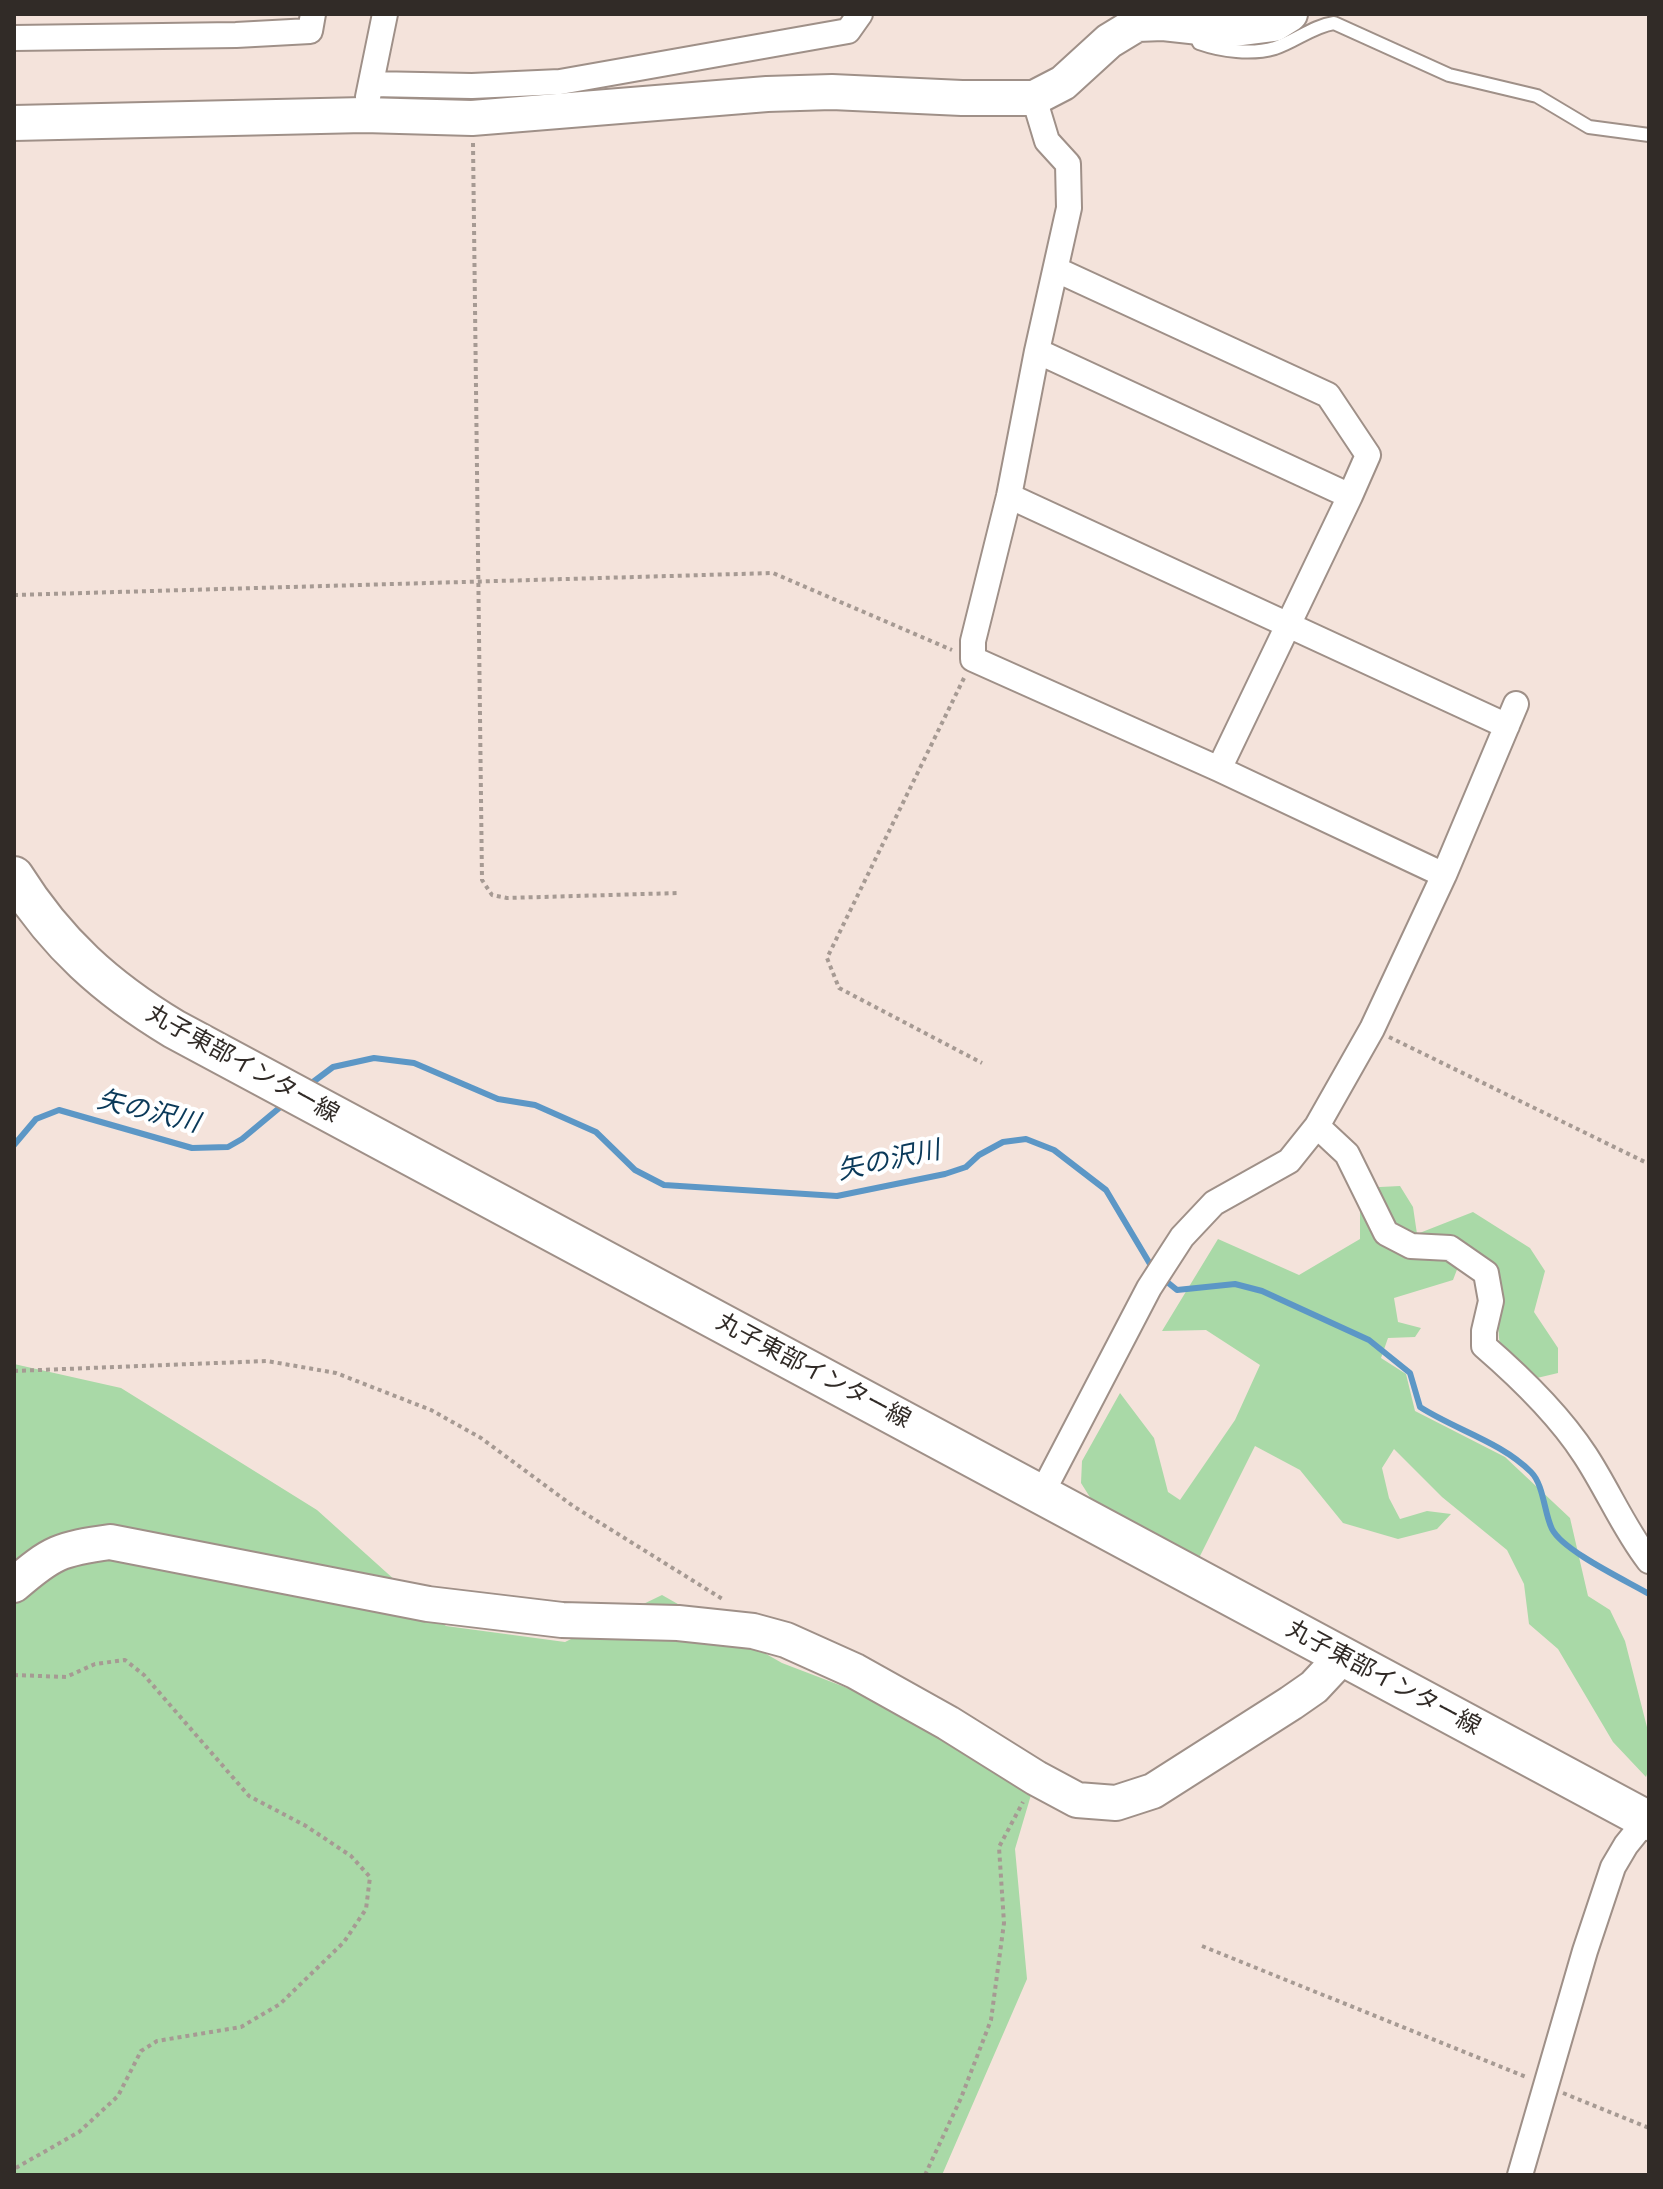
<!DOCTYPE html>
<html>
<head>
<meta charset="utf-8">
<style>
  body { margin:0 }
  #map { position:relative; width:1663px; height:2189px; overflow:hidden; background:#f4e3db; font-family:"Roboto Condensed",sans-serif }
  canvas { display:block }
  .frame { position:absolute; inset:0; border:16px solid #312b27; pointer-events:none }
</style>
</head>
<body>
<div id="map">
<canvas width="1663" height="2189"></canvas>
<div class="frame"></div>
</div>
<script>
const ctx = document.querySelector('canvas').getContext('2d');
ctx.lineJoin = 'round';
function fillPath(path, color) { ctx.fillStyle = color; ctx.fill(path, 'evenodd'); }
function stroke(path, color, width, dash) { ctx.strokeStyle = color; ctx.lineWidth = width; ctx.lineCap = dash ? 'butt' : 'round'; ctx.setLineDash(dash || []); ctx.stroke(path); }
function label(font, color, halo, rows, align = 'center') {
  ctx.font = font + ' "Roboto Condensed","Noto Sans JP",sans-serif'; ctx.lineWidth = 8; ctx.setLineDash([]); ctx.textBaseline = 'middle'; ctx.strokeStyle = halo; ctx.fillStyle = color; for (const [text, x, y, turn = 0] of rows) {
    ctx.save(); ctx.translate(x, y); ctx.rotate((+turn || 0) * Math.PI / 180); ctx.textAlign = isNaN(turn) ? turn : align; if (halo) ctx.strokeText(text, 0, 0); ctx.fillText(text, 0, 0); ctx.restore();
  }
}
const green = new Path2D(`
  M 1400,1186 L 1413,1207 L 1417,1234 L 1473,1212 L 1530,1248 L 1545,1271 L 1534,1312 L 1558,1348 L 1558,1373 L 1537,1378 L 1500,1348 L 1492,1260 L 1461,1259 L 1453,1280 L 1394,1298 L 1398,1322 L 1421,1328 L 1415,1337 L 1388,1338 L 1381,1358 L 1406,1374 L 1415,1411 L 1505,1457 L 1570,1518 L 1588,1596 L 1610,1610 L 1625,1641 L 1649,1735 L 1649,1768 L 1646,1777 L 1613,1742 L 1558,1649 L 1529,1624 L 1524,1584 L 1507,1550 L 1442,1497 L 1394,1449 L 1382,1468 L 1389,1498 L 1400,1519 L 1427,1511 L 1451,1514 L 1437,1529 L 1398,1539 L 1343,1523 L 1300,1470 L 1255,1446 L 1198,1560 L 1093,1502 L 1081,1483 L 1082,1461 L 1120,1393 L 1154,1438 L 1168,1492 L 1180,1500 L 1235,1420 L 1260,1365 L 1206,1330 L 1162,1331 L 1218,1239 L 1299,1275 L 1360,1239 L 1360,1188 Z
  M 14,1364 L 121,1388 L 317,1510 L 446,1626 L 565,1642 L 662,1595 L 782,1663 L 863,1694 L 1036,1778 L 1015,1849 L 1027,1979 L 942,2175 L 14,2175 Z`);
const stream = new Path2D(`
  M 309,1085 L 333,1067 L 374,1058 L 414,1063 L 498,1099 L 535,1105 L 596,1132 L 635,1170 L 664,1185 L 837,1196 L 945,1174 L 966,1167 L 979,1155 L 1003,1142 L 1026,1139 L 1054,1150 L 1106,1190 L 1153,1269
  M 14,1145 L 36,1119 L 59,1110 L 192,1148 L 228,1147 L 242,1139 L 284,1104
  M 1161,1277 L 1177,1290 L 1235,1284 L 1262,1291 L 1369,1340 L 1410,1373 L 1420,1407 C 1456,1430 1501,1442 1531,1472 C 1544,1485 1544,1513 1552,1529 C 1563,1551 1627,1581 1649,1594`);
const path = new Path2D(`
  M 473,143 L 482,880 L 492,895 L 507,898 L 678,893
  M 14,595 L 773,573 L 952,650
  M 964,678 L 827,958 L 839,988 L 982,1063
  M 1389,1037 L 1649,1164
  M 14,1371 L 267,1361 L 336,1373 L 431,1410 L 481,1438 L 573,1506 L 724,1600
  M 14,1675 L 66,1677 L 95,1664 L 125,1660 L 144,1675 L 249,1796 L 306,1826 L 351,1856 L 370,1877 L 366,1909 L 344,1942 L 280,2004 L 241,2027 L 157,2041 L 141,2051 L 118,2096 L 79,2132 L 14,2169
  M 1202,1946 L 1526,2077
  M 1563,2093 L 1649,2128
  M 925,2175 L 961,2098 L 991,2020 L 1004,1923 L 999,1847 L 1023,1802`);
const lane = new Path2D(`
  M 1195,34 L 1199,43 C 1222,51 1251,55 1275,48 C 1296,41 1313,26 1334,23 L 1449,75 L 1537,96 L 1589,127 L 1649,135`);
const street = new Path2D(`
  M 14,38 L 236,35 L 310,31 L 313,14
  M 371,84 L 472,86 L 560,82 L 848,31 L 860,14
  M 368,97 L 385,14
  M 1034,98 L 1047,141 L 1068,164 L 1069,208 L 1037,351 L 1009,496 L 973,641 L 973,659 L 1219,769 L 1444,875
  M 1037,351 L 1350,496 L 1368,455 L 1328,395 L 1057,270
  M 1009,496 L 1507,726
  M 1516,704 L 1444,875 L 1372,1029 L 1317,1126 L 1347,1154 L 1386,1233 L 1411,1246 L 1450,1248 L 1486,1273 L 1491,1301 L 1484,1331 L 1484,1346 C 1521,1378 1559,1415 1585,1455 C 1608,1490 1624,1529 1649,1561
  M 1219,769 L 1350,496
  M 1041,1495 L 1149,1288 L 1182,1237 L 1214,1203 L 1289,1161 L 1317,1126
  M 1520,2175 L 1585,1951 L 1613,1867 L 1626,1845 L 1647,1819`);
const secondary = new Path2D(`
  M 14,123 L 364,115 L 472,118 L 767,94 L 832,92 L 962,98 L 1034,98 L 1063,83 L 1109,41 L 1137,24 L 1163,23 L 1227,30 L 1274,24 L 1290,14
  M 14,1585 C 52,1552 60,1549 110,1542 L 428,1604 L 562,1620 L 678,1623 L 753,1631 L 786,1640 L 855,1671 L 948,1723 L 1036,1778 L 1077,1800 L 1116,1803 L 1153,1791 L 1291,1703 L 1314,1687 L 1342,1657`);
const primary = new Path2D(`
  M 14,876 C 56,943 106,988 174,1029 L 1649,1821`);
const streetNames = [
  ["丸子東部インター線",242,1065,29],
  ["丸子東部インター線",813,1372,28],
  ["丸子東部インター線",1383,1679,28]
];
const waterNames = [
  ["矢の沢川",148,1113,14],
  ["矢の沢川",889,1162,-12]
];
fillPath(green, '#a9d9a7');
stroke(stream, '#5c97c6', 6);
stroke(lane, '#9f9088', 16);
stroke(street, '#9f9088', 28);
stroke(secondary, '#9f9088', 38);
stroke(primary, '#9f9088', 42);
stroke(path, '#a69a93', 4, [4, 4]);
stroke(lane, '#fff', 12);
stroke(street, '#fff', 24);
stroke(secondary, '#fff', 34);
stroke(primary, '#fff', 38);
label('24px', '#312b27', '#fff', streetNames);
label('italic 26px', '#0a3959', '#fff', waterNames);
</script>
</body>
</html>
